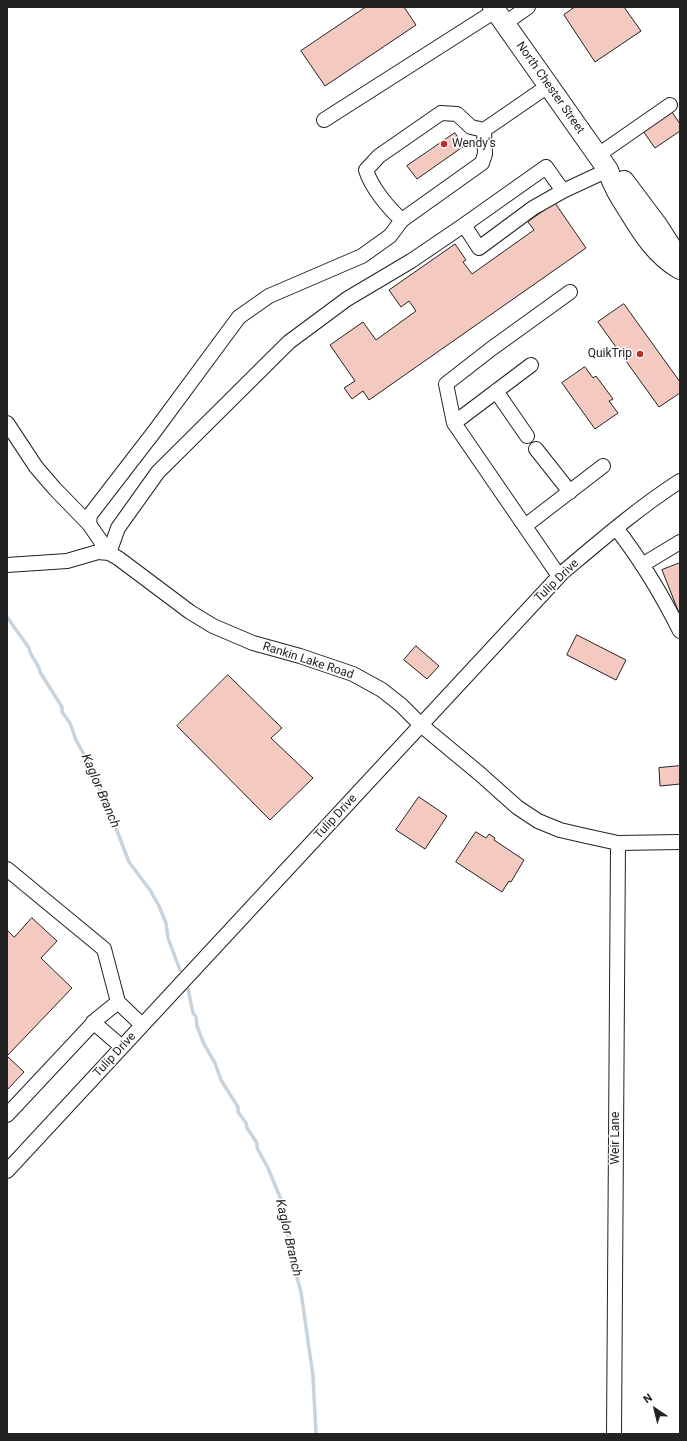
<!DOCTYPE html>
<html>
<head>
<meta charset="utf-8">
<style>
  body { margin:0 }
  #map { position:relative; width:687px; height:1441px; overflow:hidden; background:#fff; font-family:Roboto,sans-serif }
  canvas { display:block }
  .frame { position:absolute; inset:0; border:8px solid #222; pointer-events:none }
  .north { position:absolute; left:635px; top:1389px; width:40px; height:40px; -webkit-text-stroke:3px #fff; paint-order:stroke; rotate:325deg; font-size:11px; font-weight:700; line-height:16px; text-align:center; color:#222 }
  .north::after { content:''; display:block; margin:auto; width:14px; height:18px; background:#222; clip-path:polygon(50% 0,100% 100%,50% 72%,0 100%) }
</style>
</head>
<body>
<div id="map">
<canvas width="687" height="1441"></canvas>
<div class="frame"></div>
<div class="north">N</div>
</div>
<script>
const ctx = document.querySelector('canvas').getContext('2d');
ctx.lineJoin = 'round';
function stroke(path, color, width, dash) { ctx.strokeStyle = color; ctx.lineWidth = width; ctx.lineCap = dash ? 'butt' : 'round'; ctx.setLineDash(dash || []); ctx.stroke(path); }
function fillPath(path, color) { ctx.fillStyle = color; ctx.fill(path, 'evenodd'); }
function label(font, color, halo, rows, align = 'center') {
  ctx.font = font + ' Roboto,sans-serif'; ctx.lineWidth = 3; ctx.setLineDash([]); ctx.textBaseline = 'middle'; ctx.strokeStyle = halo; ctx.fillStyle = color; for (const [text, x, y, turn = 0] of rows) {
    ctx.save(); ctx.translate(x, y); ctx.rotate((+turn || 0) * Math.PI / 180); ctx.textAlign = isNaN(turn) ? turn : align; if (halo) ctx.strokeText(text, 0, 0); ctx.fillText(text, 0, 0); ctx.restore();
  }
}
const stream = new Path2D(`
  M 7,617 L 29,648 C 30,657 39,663 40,672 L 62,707 L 62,712 L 70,723 L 76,740 L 87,760 L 95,782 L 100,789 L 104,803 L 109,810 L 129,862 L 150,890 L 159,906 L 166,923 L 168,938 L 180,970
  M 188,989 L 193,1013 L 196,1017 L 197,1026 L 204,1044 L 215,1063 L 221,1080 L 238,1107 L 238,1112 L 246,1123 L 247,1128 L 257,1143 L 257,1148 L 268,1168 L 282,1202 L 288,1235 L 292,1244 L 296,1274 L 301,1292 L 313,1376 L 316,1434`);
const building = new Path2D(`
  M 366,7 L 404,7 L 416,25 L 325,86 L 301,51 Z
  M 575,7 L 624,7 L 641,31 L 595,62 L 564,15 Z
  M 672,112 L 680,124 L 680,131 L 655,148 L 643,131 Z
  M 455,133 L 464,146 L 417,179 L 407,166 Z
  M 555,203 L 586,248 L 369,400 L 363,391 L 352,399 L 344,388 L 355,381 L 330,345 L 363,322 L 376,340 L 416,311 L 409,301 L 401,307 L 389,290 L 455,244 L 466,260 L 463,262 L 472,274 L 534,230 L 528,222 Z
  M 624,304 L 680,382 L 680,393 L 659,407 L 598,322 Z
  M 585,367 L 593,378 L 596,376 L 613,399 L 609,401 L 618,413 L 595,429 L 562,383 Z
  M 680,563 L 680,612 L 679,613 L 662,570 Z
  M 577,635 L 626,660 L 616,680 L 567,655 Z
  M 416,646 L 439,666 L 427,679 L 404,660 Z
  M 228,675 L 282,728 L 271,738 L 313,778 L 270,820 L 177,726 Z
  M 680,766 L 680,784 L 660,786 L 659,768 Z
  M 419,797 L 447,816 L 425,849 L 396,830 Z
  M 476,832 L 486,838 L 489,834 L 495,838 L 494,840 L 524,860 L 511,882 L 509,881 L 502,892 L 456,862 Z
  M 32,918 L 57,941 L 41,958 L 72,988 L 7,1056 L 7,930 L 14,937 Z
  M 7,1056 L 24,1072 L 7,1090 Z`);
const minor = new Path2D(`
  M 504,24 L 528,7
  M 324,120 L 495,11
  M 484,130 L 485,154 L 482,163 L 402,220 C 389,209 371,187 366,170 L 379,156 L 441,113 L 457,114 L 471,127 L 484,130 L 548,86
  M 598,155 L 670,105
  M 563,191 L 533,208 L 479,248 L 464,225 L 546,167 L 563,191 L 608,170
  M 531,365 L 454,423 L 559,576
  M 496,391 L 527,436
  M 7,423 L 36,467 L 55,489 L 89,524
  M 454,423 L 446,384 L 491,349 L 570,292
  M 536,449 L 570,492
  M 525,526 L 603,466
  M 616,528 C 641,560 662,595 680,631
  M 109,553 L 118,528 L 158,472 L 289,342 L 347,299 L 411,261 L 464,225
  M 109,553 L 89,524 L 90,515 L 154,432 L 239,317 L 269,296 L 362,256 L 390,236 L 402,220
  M 7,565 L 67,561 L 98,552 L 109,553 L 118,558 L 190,612 L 213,626 L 253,643 L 300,656 L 353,674 L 382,690 L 401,705 L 421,725 L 480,774 L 517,807 L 538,821 L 560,830 L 586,836 L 618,843 L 680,842
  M 642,565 L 680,542
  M 7,869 L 104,949 L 118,1002 L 142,1025
  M 93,1022 L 122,1047
  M 7,1115 L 97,1019 L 118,1002
  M 7,1171 L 562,573 C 600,541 638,508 680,481
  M 614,1434 L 618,843`);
const highway = new Path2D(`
  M 493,7 L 608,170 C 613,186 620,197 629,211 C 643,234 657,256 680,269
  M 624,181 L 657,225 L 680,261`);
const markers = [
  [444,144,4,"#c62828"],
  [640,354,4,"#c62828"]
];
const streetNames = [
  ["North Chester Street",550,88,55],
  ["Tulip Drive",557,581,-44],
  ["Rankin Lake Road",308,661,18],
  ["Tulip Drive",336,817,-47],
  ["Tulip Drive",115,1055,-47],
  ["Weir Lane",616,1138,-90]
];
const poiNames = [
  ["Wendy's",452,144],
  ["QuikTrip",632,354,"right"]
];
const waterNames = [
  ["Kaglor Branch",100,791,67],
  ["Kaglor Branch",288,1238,77]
];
stroke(stream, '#c7d3dd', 3.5);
fillPath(building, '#f3c9c0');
stroke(building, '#222', 1);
stroke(minor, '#222', 16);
stroke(highway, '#222', 22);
stroke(minor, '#fff', 14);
stroke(highway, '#fff', 20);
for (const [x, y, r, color] of markers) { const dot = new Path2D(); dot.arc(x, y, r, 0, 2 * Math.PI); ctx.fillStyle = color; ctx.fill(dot); stroke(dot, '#fff', 1.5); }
label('12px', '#222', '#fff', streetNames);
label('12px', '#222', '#fff', poiNames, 'left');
label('italic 13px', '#222', '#fff', waterNames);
</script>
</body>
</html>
